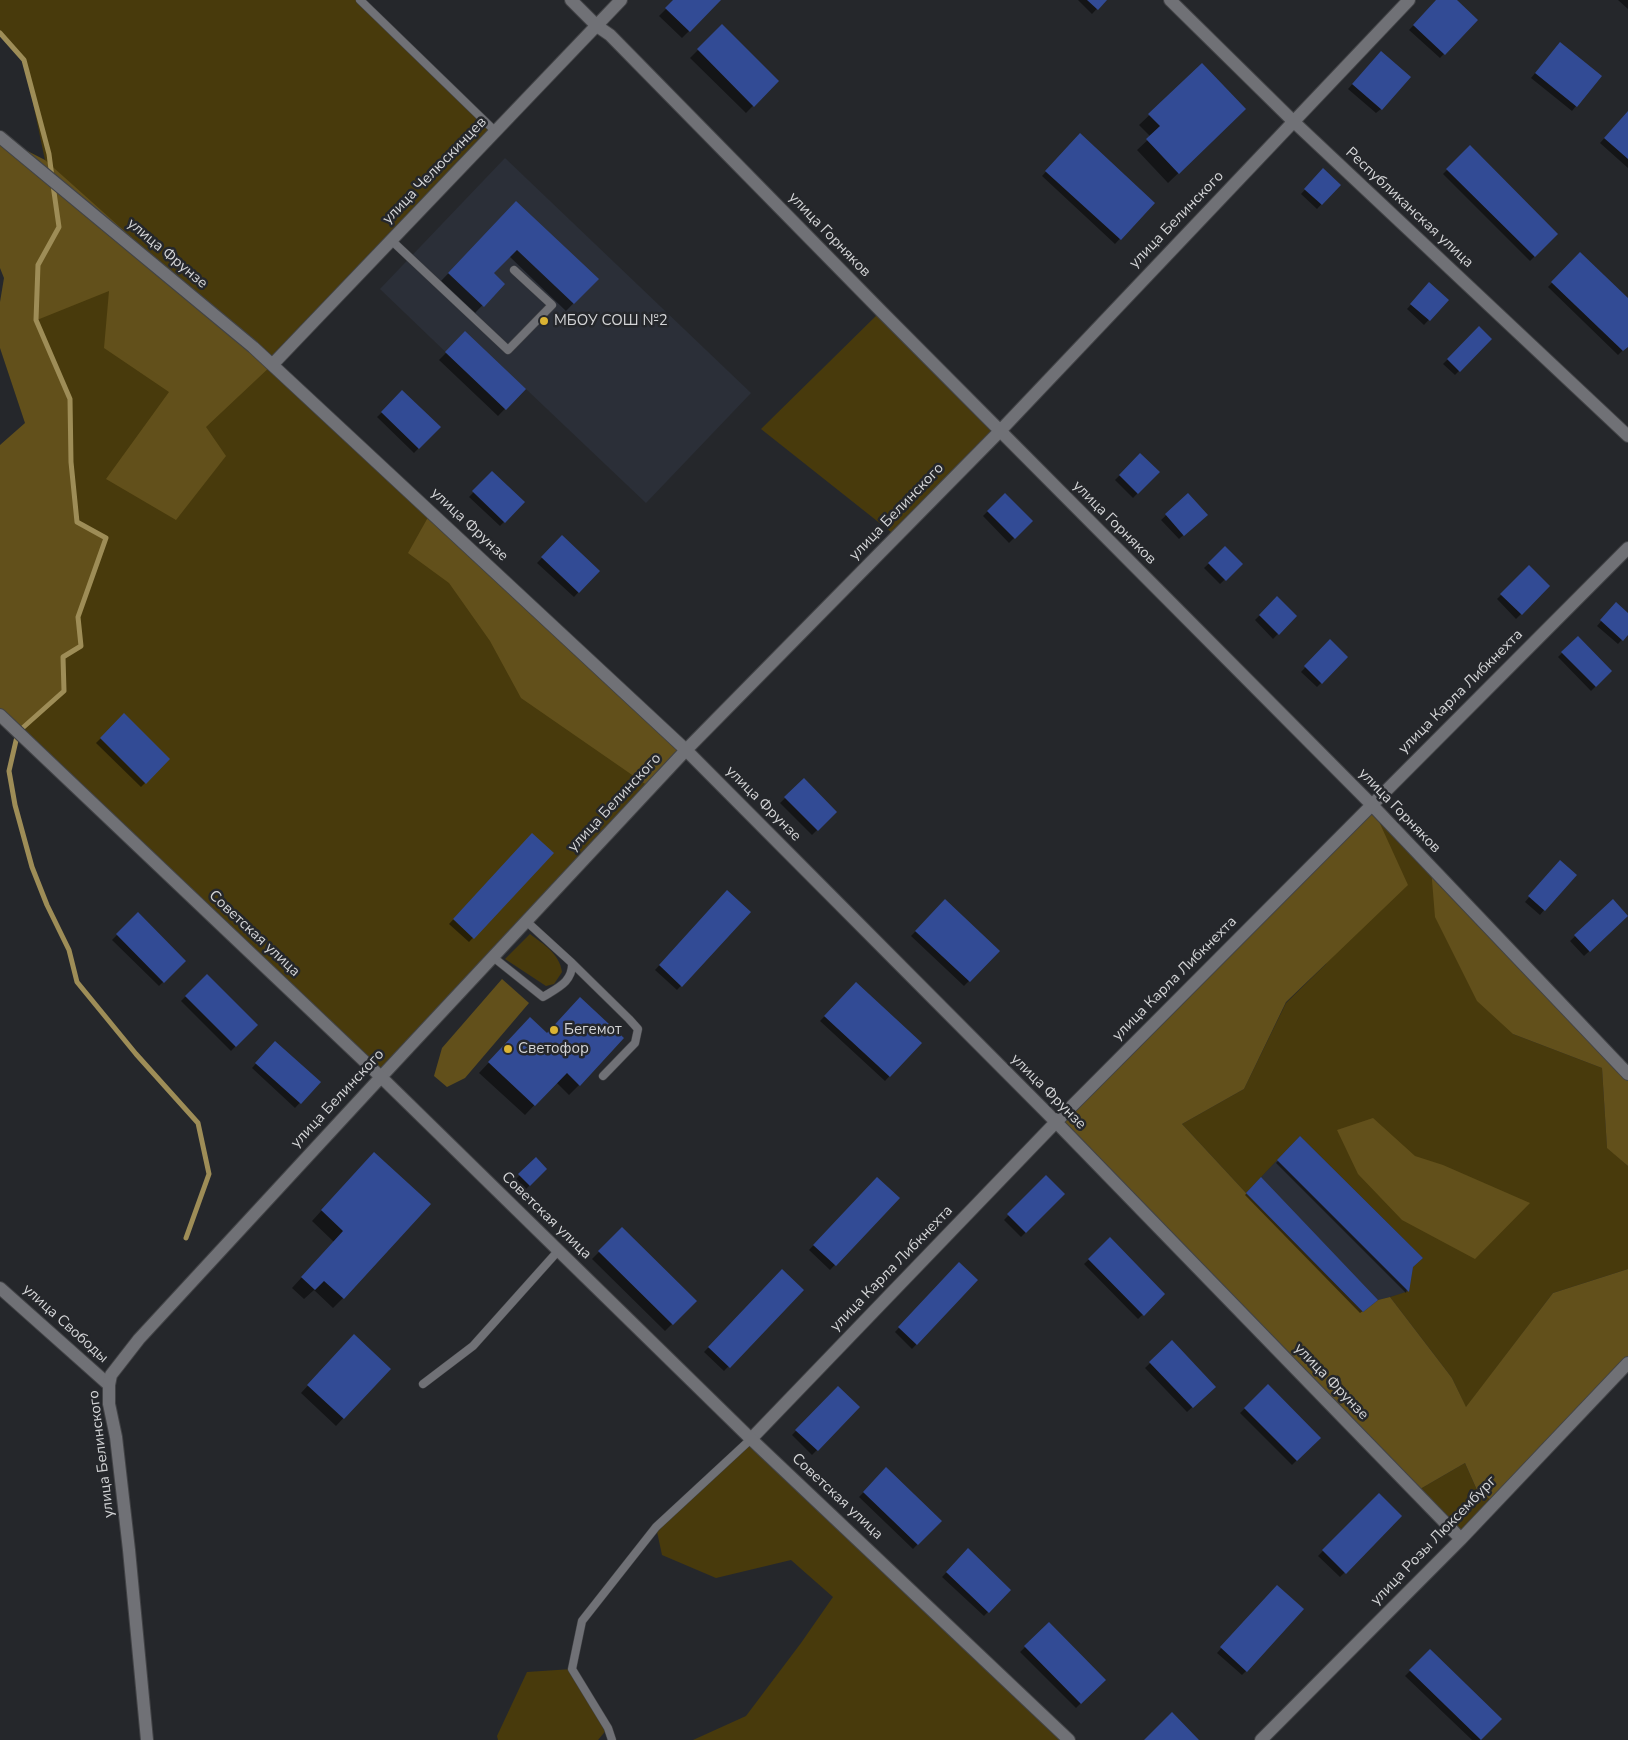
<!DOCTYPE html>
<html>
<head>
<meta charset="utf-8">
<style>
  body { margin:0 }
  canvas { display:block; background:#25272b }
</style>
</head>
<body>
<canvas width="1628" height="1740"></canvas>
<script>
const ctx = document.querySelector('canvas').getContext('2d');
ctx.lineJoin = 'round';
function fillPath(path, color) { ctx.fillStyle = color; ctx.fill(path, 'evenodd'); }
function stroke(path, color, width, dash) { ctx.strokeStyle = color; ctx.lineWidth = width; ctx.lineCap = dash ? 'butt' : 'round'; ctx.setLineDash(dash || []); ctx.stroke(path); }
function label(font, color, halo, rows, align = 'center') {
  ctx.font = font + ' "Nunito Sans",sans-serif'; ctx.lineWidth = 5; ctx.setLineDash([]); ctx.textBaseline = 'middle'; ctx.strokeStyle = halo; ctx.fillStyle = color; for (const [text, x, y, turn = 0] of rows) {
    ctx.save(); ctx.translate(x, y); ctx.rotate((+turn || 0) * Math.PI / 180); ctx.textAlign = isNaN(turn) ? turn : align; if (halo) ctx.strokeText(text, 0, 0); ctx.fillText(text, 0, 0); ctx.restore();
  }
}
const built = new Path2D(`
  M 505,158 L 751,393 L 646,503 L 526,389 L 506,410 L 380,289 Z
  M 1300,1136 L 1423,1258 L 1409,1292 L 1378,1300 L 1363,1312 L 1246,1193 Z`);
const green = new Path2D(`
  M 0,0 L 360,0 L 495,131 L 273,364 L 686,750 L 381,1077 L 18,732 L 64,691 L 63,657 L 81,646 L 78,617 L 91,578 L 77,522 L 71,462 L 70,399 L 36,320 L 59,227 L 24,60 L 0,33 Z
  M 881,311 L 1000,431 L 896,536 L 761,429 Z
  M 1371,804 L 1431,868 L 1513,1034 L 1602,1068 L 1607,1147 L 1628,1166 L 1628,1269 L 1553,1293 L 1466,1408 L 1452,1378 L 1390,1297 L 1409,1291 L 1413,1267 L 1423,1258 L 1300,1136 L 1246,1193 L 1182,1124 L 1244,1089 L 1286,1003 L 1326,964 Z
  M 530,934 C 543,944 560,954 562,972 L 554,984 L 546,986 L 505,959 Z
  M 751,1439 L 1069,1740 L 693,1740 L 746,1716 L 801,1643 L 833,1597 L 791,1560 L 716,1578 L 662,1555 L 656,1527 Z
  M 1465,1463 L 1477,1490 L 1495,1503 L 1461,1539 L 1415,1492 Z
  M 572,1669 L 608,1728 L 598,1740 L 498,1740 L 497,1736 L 527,1672 Z`);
const forest = new Path2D(`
  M 0,137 L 45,160 L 273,364 L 206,427 L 226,456 L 176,520 L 106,479 L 169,392 L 104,348 L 109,291 L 37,320 L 70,399 L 71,462 L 77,522 L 106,538 L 78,617 L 81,646 L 63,657 L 64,691 L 18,732 L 0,715 L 0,445 L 25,423 L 0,348 L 0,302 L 4,278 L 0,268 Z
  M 431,512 L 686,750 L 651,788 L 521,698 L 490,641 L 449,583 L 408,553 Z
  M 1371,804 L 1408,885 L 1286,1002 L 1244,1089 L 1182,1124 L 1246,1193 L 1363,1312 L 1378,1300 L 1390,1297 L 1452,1378 L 1466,1407 L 1553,1293 L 1628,1269 L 1628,1363 L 1495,1503 L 1477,1490 L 1465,1463 L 1415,1492 L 1056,1122 Z
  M 1431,868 L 1628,1074 L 1628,1166 L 1607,1148 L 1602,1068 L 1513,1034 L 1477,1001 L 1435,917 Z
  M 502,979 L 529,1003 L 465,1078 L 447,1087 L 434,1076 L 442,1048 Z
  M 1373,1118 L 1415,1156 L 1443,1165 L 1530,1203 L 1475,1259 L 1402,1220 L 1358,1174 L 1337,1130 Z`);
const shadow = new Path2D(`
  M 675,0 L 720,0 L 682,38 L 659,16 Z
  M 1078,0 L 1105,0 L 1092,14 Z
  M 1438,0 L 1455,0 L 1476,20 L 1440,58 L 1409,30 Z
  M 1618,0 L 1628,0 L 1628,9 Z
  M 722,26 L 777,81 L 746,113 L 690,58 Z
  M 1556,48 L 1576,106 L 1572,111 L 1531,78 Z
  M 1376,57 L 1381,109 L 1376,113 L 1348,89 Z
  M 1202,65 L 1235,119 L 1168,183 L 1137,150 L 1151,137 L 1139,125 Z
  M 1628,112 L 1628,168 L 1600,143 Z
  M 1080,135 L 1153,203 L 1115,244 L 1042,176 Z
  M 1470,147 L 1557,234 L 1530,261 L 1443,174 Z
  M 1323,170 L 1339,185 L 1317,209 L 1301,194 Z
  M 509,210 L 597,279 L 566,311 L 509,256 L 492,273 L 503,284 L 475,313 L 441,281 Z
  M 1580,253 L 1628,300 L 1628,345 L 1618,355 L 1548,287 Z
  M 1425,289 L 1447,300 L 1424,325 L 1407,309 Z
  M 1479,328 L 1490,339 L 1455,375 L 1443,364 Z
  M 466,333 L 524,389 L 498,416 L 439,360 Z
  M 403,392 L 439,427 L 414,453 L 377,417 Z
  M 1140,455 L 1158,472 L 1133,498 L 1115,480 Z
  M 492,473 L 523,502 L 500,526 L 469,497 Z
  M 1005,494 L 1031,521 L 1009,543 L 983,516 Z
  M 1188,495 L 1201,519 L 1179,539 L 1161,520 Z
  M 562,537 L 598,571 L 574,597 L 537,563 Z
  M 1225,548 L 1241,564 L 1220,584 L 1204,568 Z
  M 1529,567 L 1549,586 L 1516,619 L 1497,599 Z
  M 1277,598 L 1295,616 L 1273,639 L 1255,620 Z
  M 1612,609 L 1628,615 L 1628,633 L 1618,644 L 1597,626 Z
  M 1578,637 L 1611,671 L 1591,691 L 1558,657 Z
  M 1330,641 L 1347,657 L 1317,687 L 1301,672 Z
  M 124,715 L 169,759 L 141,787 L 96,743 Z
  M 804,780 L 835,812 L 812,835 L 780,803 Z
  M 532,835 L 552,853 L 469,942 L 449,924 Z
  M 1556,866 L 1544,910 L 1540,915 L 1525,902 Z
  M 727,892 L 749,912 L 677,990 L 655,970 Z
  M 945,901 L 998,951 L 964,986 L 911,936 Z
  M 1613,901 L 1627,916 L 1584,956 L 1570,941 Z
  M 138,914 L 184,961 L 159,986 L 112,940 Z
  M 207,975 L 256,1025 L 231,1051 L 181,1001 Z
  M 856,984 L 920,1043 L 885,1081 L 820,1021 Z
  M 530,1019 L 579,1085 L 569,1095 L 556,1082 L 525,1115 L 479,1073 Z
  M 271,1047 L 319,1082 L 295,1108 L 252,1068 Z
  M 1300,1138 L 1412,1266 L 1406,1293 L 1276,1163 Z
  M 536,1159 L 546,1169 L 525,1190 L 515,1180 Z
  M 364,1164 L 343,1298 L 333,1308 L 314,1290 L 304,1299 L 292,1288 L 334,1242 L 312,1221 Z
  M 1046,1177 L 1064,1194 L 1021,1237 L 1004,1220 Z
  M 1261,1178 L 1375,1302 L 1360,1313 L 1245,1195 Z
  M 877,1179 L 898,1198 L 830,1270 L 809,1250 Z
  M 622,1229 L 695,1301 L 665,1331 L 592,1259 Z
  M 1110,1239 L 1164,1294 L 1138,1319 L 1084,1264 Z
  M 959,1264 L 976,1280 L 912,1349 L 895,1332 Z
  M 782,1271 L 802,1290 L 724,1371 L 704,1352 Z
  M 1172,1342 L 1214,1387 L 1187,1412 L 1145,1368 Z
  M 347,1343 L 389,1369 L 336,1426 L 301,1393 Z
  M 1268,1386 L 1319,1438 L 1292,1465 L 1240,1413 Z
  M 838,1387 L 859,1407 L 812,1455 L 792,1435 Z
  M 886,1469 L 940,1521 L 913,1549 L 859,1497 Z
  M 1379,1494 L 1401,1516 L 1340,1577 L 1318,1556 Z
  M 968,1550 L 1009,1590 L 984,1616 L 942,1577 Z
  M 1272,1592 L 1246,1671 L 1242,1675 L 1217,1653 Z
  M 1049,1624 L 1104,1680 L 1076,1708 L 1020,1652 Z
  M 1430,1651 L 1500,1719 L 1480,1740 L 1472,1740 L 1405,1676 Z`);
const stream = new Path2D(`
  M 0,33 L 24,60 L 49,154 L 52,177
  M 53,185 L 59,227 L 38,265 L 36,320 L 70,399 L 71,462 L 77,522 L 106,538 L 78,617 L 81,646 L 63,657 L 64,691 L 18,732 L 9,771 L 15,805 L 32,867 L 47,905 L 69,950 L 77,982 L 136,1054 L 198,1123 L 209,1174 L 186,1238`);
const building = new Path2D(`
  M 673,0 L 721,0 L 690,32 L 665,8 Z
  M 1087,0 L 1107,0 L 1098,10 Z
  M 1436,0 L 1457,0 L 1478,20 L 1445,55 L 1413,25 Z
  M 722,24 L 779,81 L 754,107 L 697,49 Z
  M 1560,42 L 1602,76 L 1577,107 L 1535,73 Z
  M 1381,51 L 1411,77 L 1382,110 L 1352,84 Z
  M 1202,63 L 1246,109 L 1179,174 L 1146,139 L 1160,126 L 1148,114 Z
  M 1628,111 L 1628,159 L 1604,138 Z
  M 1080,133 L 1155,203 L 1121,240 L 1045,171 Z
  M 1470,145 L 1558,234 L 1535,257 L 1446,169 Z
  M 1323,168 L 1341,185 L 1322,205 L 1304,189 Z
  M 516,201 L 599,279 L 574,304 L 517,250 L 494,273 L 505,284 L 484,307 L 448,273 Z
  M 1580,252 L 1628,298 L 1628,347 L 1623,351 L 1551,282 Z
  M 1429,282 L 1449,300 L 1430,321 L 1410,304 Z
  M 1479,326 L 1492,339 L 1460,372 L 1447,359 Z
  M 465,331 L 526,389 L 506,410 L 445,352 Z
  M 402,390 L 441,427 L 419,449 L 381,412 Z
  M 1140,453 L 1160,472 L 1138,494 L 1119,475 Z
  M 492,471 L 525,502 L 505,523 L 472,491 Z
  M 1005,493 L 1033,521 L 1015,539 L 987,511 Z
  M 1188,493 L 1208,515 L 1184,536 L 1165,514 Z
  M 562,535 L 600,571 L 579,593 L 541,557 Z
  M 1225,546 L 1243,564 L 1226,581 L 1208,563 Z
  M 1529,565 L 1550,586 L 1522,615 L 1500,594 Z
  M 1277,596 L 1297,616 L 1279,635 L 1259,615 Z
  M 1616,602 L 1628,613 L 1628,635 L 1623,641 L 1600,620 Z
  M 1578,636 L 1612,671 L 1596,687 L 1561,652 Z
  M 1330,639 L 1348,657 L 1322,684 L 1304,666 Z
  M 124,713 L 170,759 L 146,784 L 100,738 Z
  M 804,778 L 837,812 L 818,831 L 784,797 Z
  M 532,833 L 554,853 L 474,939 L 453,919 Z
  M 1560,860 L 1577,875 L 1545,911 L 1528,896 Z
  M 727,890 L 751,912 L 682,987 L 659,965 Z
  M 945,899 L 1000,951 L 970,982 L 915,931 Z
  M 1613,899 L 1628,916 L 1590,952 L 1574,935 Z
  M 138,912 L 186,961 L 164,983 L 116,934 Z
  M 207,974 L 258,1025 L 236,1047 L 185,996 Z
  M 856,982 L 922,1043 L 890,1077 L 824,1016 Z
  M 580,997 L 624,1038 L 580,1086 L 567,1073 L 535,1106 L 488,1062 L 530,1017 L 547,1033 Z
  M 275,1041 L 321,1082 L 301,1104 L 255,1063 Z
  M 1300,1136 L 1423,1258 L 1413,1267 L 1409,1292 L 1277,1160 Z
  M 374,1152 L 431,1204 L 344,1299 L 324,1281 L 315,1290 L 301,1277 L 343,1231 L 321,1210 Z
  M 536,1157 L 547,1169 L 530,1186 L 518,1174 Z
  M 1046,1175 L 1065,1194 L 1026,1233 L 1007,1214 Z
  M 877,1177 L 900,1198 L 836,1266 L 813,1245 Z
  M 1261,1177 L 1378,1300 L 1363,1312 L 1246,1193 Z
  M 622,1227 L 697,1301 L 673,1325 L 598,1251 Z
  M 1110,1237 L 1165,1294 L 1144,1316 L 1088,1259 Z
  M 959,1262 L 978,1280 L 917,1345 L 898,1327 Z
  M 782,1269 L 804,1290 L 730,1368 L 708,1347 Z
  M 354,1334 L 391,1369 L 344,1419 L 307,1385 Z
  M 1172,1340 L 1216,1387 L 1193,1408 L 1149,1362 Z
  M 1268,1384 L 1321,1438 L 1297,1461 L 1244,1408 Z
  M 838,1386 L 860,1407 L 818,1451 L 795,1430 Z
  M 886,1467 L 942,1521 L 918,1545 L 863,1492 Z
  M 1379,1493 L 1402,1516 L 1346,1574 L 1322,1550 Z
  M 968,1548 L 1011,1590 L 989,1613 L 946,1572 Z
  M 1277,1585 L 1304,1609 L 1247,1672 L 1220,1647 Z
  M 1049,1622 L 1106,1680 L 1081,1704 L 1024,1646 Z
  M 1430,1649 L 1502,1719 L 1481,1740 L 1409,1670 Z
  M 1172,1712 L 1199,1740 L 1144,1740 Z`);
const lane = new Path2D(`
  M 360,0 L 495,131
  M 391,240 L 508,350 L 552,305 L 514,270
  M 493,957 L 543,997 C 557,988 573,982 572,963 L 526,921
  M 572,963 L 629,1019 L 638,1029 L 635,1043 L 603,1076
  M 423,1384 L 473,1346 L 558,1251
  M 612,1740 L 608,1728 L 572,1669 L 582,1621 L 656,1527 L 751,1439`);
const street = new Path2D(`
  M 571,0 L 597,26 L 610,35 L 881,311 L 1371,804 L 1628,1074
  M 1170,0 L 1294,122 L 1628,436
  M 0,137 L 253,347 L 686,750 L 1056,1122 L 1461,1539
  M 273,364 L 621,0
  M 381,1077 L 686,750 L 1000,431 L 1409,0
  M 0,1288 L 109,1385
  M 751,1439 L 1056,1122 L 1628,548
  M 1261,1740 L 1461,1539 L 1628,1363`);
const secondary = new Path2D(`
  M 0,715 L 381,1077 L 751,1439 L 1069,1740
  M 147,1740 L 129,1550 L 116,1437 L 109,1404 L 109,1385 L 111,1375 L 139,1339 L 381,1077`);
const markers = [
  [544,321,5,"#dab333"],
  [554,1030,5,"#dab333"],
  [508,1049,5,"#dab333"]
];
const streetNames = [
  ["улица Челюскинцев",435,171,-46],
  ["Республиканская улица",1409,208,43],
  ["улица Белинского",1177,220,-46],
  ["улица Горняков",829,235,46],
  ["улица Фрунзе",167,254,40],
  ["улица Белинского",897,512,-46],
  ["улица Горняков",1114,523,45],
  ["улица Фрунзе",469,525,43],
  ["улица Карла Либкнехта",1461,692,-45],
  ["улица Белинского",615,803,-47],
  ["улица Фрунзе",763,804,45],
  ["улица Горняков",1399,811,46],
  ["Советская улица",254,934,43],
  ["улица Карла Либкнехта",1175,979,-45],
  ["улица Фрунзе",1048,1092,45],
  ["улица Белинского",338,1099,-47],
  ["Советская улица",546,1216,44],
  ["улица Карла Либкнехта",892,1269,-46],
  ["улица Свободы",65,1324,42],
  ["улица Фрунзе",1331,1382,46],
  ["улица Белинского",102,1454,-97],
  ["Советская улица",837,1497,43],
  ["улица Розы Люксембург",1434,1541,-46]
];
const poiNames = [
  ["МБОУ СОШ №2",554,321],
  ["Бегемот",564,1030],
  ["Светофор",518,1049]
];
fillPath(built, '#2b2f38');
fillPath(green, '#483a0c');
fillPath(forest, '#62501b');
fillPath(shadow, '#0007');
stroke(stream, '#9e8d57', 5);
fillPath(building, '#324b95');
stroke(lane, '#424346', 9);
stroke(street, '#424346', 14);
stroke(secondary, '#424346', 14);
stroke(lane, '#707176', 8);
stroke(street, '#707176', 12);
stroke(secondary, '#707176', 12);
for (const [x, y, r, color] of markers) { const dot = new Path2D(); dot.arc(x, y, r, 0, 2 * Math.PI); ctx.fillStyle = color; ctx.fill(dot); stroke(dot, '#25272b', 2); }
label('15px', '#d3d4d6', '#25272b', streetNames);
label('15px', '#d3d4d6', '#25272b', poiNames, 'left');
</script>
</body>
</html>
